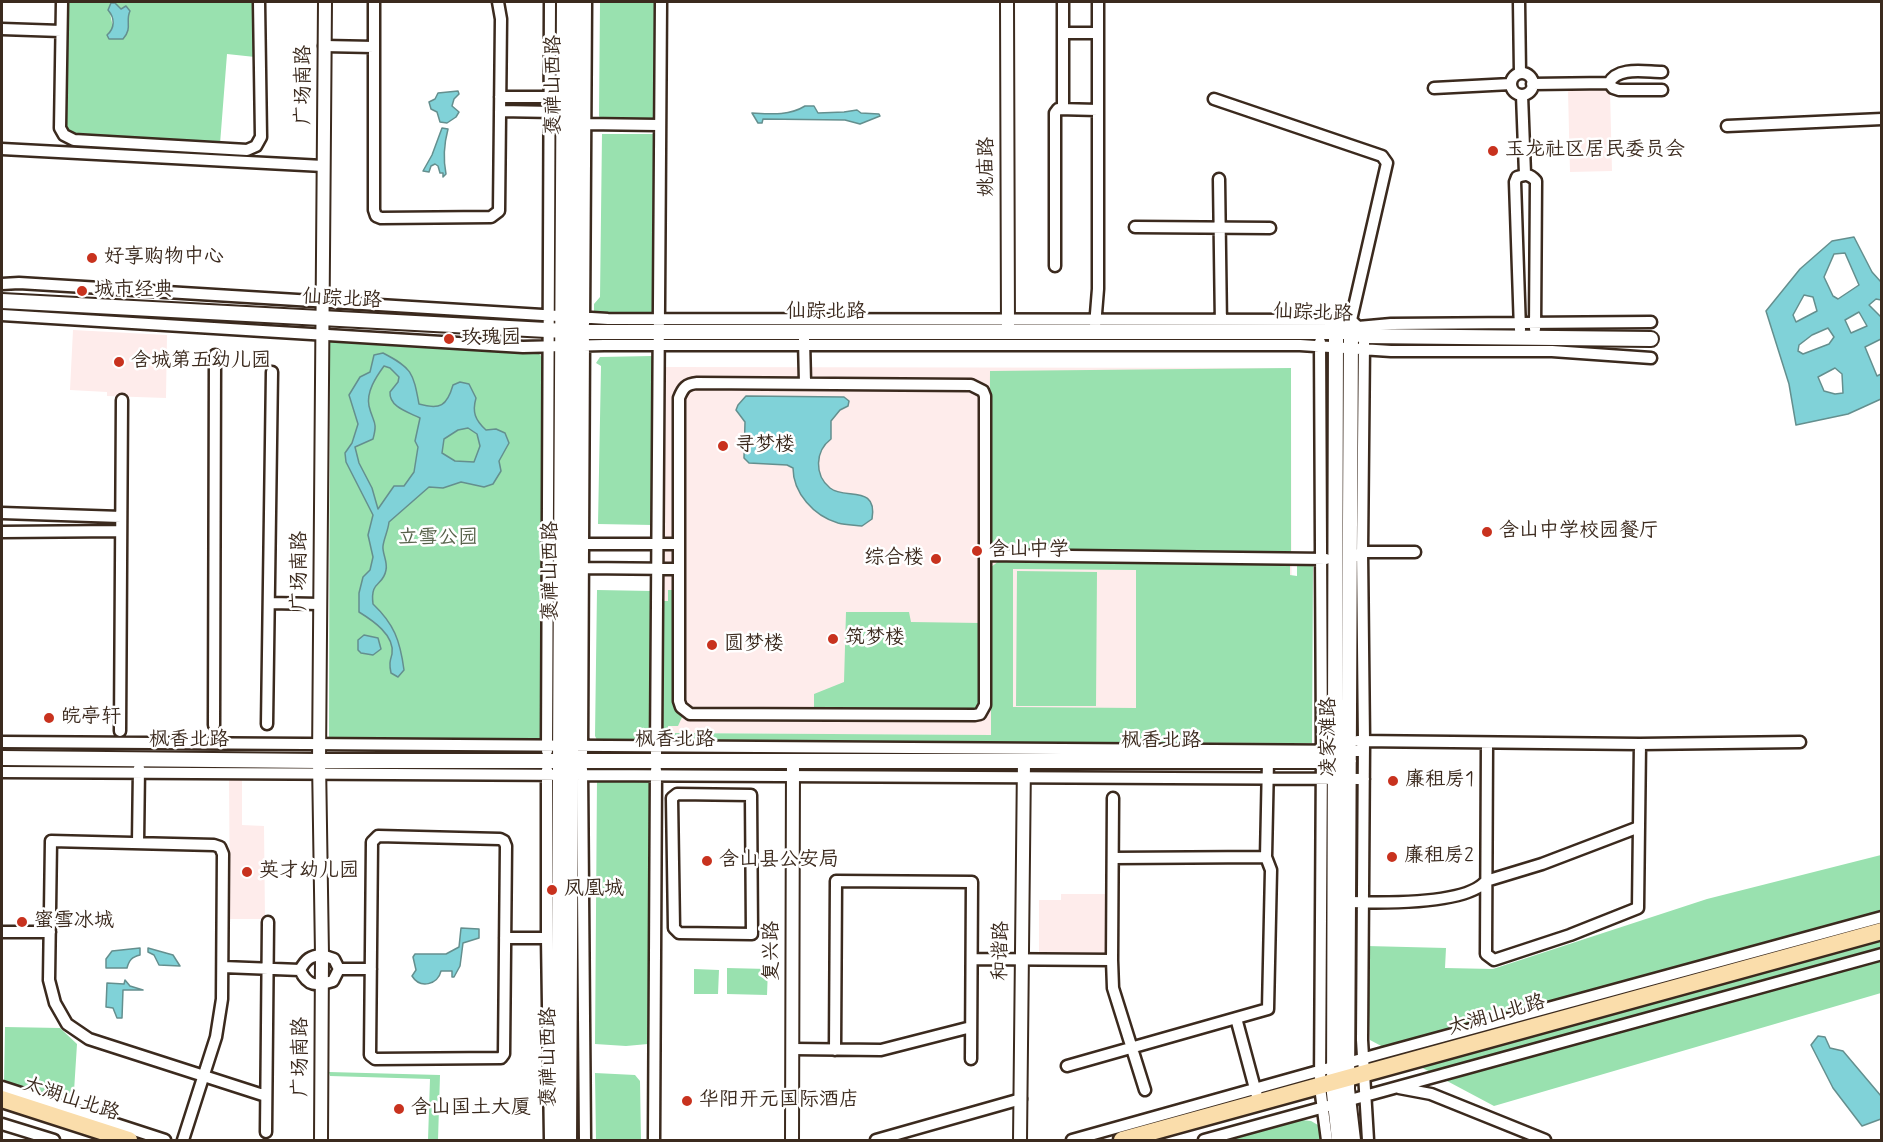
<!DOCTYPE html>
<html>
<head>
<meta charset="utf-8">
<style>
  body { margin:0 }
  #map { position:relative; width:1883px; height:1142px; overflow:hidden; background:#fff; font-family:Mynerve,sans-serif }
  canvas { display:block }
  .frame { position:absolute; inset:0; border:3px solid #3b2a1e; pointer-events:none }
</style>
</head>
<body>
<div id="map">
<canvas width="1883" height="1142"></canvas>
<div class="frame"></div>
</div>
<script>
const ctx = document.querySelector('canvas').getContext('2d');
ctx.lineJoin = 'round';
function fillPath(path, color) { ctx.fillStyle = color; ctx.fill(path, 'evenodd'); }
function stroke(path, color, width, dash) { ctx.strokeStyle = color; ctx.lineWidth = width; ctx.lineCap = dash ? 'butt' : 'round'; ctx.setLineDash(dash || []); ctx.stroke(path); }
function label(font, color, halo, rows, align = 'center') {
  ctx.font = font + ' Mynerve,"LXGW WenKai TC",sans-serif'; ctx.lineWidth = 5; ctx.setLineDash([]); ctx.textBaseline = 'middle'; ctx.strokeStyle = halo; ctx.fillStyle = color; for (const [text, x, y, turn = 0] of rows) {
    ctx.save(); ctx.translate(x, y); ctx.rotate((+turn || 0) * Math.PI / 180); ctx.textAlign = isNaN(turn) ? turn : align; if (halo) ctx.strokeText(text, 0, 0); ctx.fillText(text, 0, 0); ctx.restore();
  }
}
const built = new Path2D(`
  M 1610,90 L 1612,171 L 1570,172 L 1568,91 Z
  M 73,330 L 167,335 L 166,398 L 107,396 L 107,392 L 70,390 Z
  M 664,367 L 1291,368 L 1292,737 L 663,733 Z
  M 229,777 L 242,778 L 242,825 L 264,826 L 265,919 L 230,919 Z
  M 1061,894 L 1108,894 L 1108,956 L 1039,956 L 1039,900 L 1061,900 Z`);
const green = new Path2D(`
  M 65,2 L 255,2 L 255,57 L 227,54 L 220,144 L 73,136 L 64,127 ZM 126,6 L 128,15 L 119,38 L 112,39 L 107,35 L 113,27 L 110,13 Z
  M 600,2 L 655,2 L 654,118 L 651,121 L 602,121 L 599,116 Z
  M 602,134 L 654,134 L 653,316 L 599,316 L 594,313 L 594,304 L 600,297 Z
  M 330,333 L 525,342 L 546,360 L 543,736 L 532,744 L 329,745 Z
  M 652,356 L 653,525 L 598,524 L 601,366 L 596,363 L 600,357 Z
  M 1291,368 L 1291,552 L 992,553 L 989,548 L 990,371 Z
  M 999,561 L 1290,565 L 1290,575 L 1297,576 L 1297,565 L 1313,565 L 1312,743 L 661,742 L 660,601 L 668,601 L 668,590 L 674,590 L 677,709 L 683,715 L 678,726 L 668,726 L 668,733 L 991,735 L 991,567 ZM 1013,569 L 1136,570 L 1136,708 L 1013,707 Z
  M 1017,571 L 1097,572 L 1096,706 L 1016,706 Z
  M 597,590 L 652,591 L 650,745 L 599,744 L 595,736 Z
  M 846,612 L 909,612 L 911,622 L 981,623 L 981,705 L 976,712 L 814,710 L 814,694 L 844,682 Z
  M 597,779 L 649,781 L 648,1044 L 626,1046 L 595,1044 Z
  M 1881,855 L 1881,993 L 1494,1106 L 1370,1040 L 1367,946 L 1446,948 L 1445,968 L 1493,969 L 1707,899 Z
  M 727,968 L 768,969 L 767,995 L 727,994 Z
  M 694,969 L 719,970 L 718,994 L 694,994 Z
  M 5,1027 L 60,1028 L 77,1044 L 73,1107 L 4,1084 Z
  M 329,1072 L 440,1075 L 438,1140 L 428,1140 L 430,1079 L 330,1076 Z
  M 595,1073 L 635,1075 L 640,1081 L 641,1140 L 596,1140 Z
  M 1302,1120 L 1311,1121 L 1318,1125 L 1322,1140 L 1224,1140 Z`);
const water = new Path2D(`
  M 111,3 L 115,3 L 121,9 L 126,6 L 130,11 C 125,21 133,28 123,39 L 109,39 L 107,35 C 115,28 115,18 108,10 Z
  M 458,91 L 459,94 L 454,99 L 452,106 L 459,112 L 456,117 L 447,123 L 440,122 L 437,112 L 431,109 L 429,102 L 435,99 L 438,93 Z
  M 805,106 L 814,106 L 818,113 L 844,112 L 857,110 L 861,113 L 879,114 L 880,116 L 860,124 L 845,120 L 763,119 L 762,123 L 758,123 L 752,113 C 770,114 789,116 805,106 Z
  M 442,128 L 448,129 C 444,144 443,159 446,174 L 443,177 L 443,173 L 440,173 L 438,166 L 435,164 L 431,166 L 429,172 L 423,171 L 432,155 Z
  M 1854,237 L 1872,272 L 1881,282 L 1881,300 L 1876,299 L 1869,305 L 1881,317 L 1881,339 L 1865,347 L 1877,376 L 1881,374 L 1881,399 L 1848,414 L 1796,425 L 1789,384 L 1766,311 L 1800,269 L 1832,241 ZM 1845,253 L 1859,285 L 1838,299 L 1833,296 L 1824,277 L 1834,254 ZM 1804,295 L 1813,297 L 1817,311 L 1796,322 L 1793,315 ZM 1859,312 L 1867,326 L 1851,333 L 1845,320 ZM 1828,328 L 1834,337 L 1829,344 L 1803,354 L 1798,351 L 1799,345 L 1812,335 ZM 1835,368 L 1842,374 L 1843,393 L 1835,394 L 1824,391 L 1818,377 Z
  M 383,353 C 412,368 413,372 419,404 C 440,410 447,406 453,385 L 460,382 L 469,384 L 476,398 C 472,412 475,420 486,430 L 496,429 L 505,433 L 509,443 L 499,461 L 501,471 L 493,484 L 484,487 L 461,482 L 443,488 L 429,487 L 389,522 C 388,531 384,538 383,546 C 382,553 388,562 386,570 C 383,587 370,580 373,604 C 394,624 400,640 404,670 L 398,677 L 391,673 C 389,664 390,661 392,654 C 395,635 372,620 359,612 L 359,593 L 363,577 L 370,570 L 373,557 L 368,535 L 373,515 L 346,462 L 345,453 L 352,443 L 358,424 L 349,395 L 360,377 L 370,372 L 374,355 ZM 384,366 L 390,368 L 399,377 L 398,382 L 390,392 C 389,407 408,412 420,418 L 415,441 L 418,447 L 414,472 L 404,486 L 394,486 L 378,509 L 372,488 L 359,463 L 355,447 L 373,439 C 378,421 373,423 369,406 C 366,392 376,377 384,366 ZM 468,428 L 477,434 L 480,446 L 474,462 L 455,461 L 442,453 L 444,439 L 458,430 Z
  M 746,396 L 844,397 L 849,401 L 848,406 L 840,410 L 831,421 L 831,439 C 815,451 814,475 830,488 C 845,500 878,484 872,519 L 862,526 C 854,525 846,525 838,523 C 814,516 793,493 793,468 L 787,465 L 749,463 L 744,458 L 745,422 L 736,410 L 738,405 Z
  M 364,635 L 378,638 L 381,649 L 373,655 L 361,653 L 358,650 L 358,640 Z
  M 461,928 L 479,929 L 479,938 L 463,943 L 460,966 L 454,977 L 452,977 L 452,971 L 441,971 C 438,985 420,989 412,976 L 416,970 L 413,957 L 415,954 L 446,954 L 459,947 Z
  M 140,948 L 140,955 C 132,957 129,960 127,968 L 106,968 L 106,959 L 112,951 Z
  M 148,948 L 173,955 L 180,966 L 159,965 L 154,955 L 148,952 Z
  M 125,980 L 130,986 L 143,990 L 123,990 L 122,1018 L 117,1018 L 113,1008 L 106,1007 L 107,983 L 124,984 Z
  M 1818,1036 L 1825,1037 L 1830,1048 L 1843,1051 L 1881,1096 L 1881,1119 L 1862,1126 L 1833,1088 L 1811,1045 Z`);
const minor = new Path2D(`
  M 62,2 L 60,128 L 64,135 L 74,140 L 247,150 L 256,146 L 261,137 L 259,2
  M 374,2 L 374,210 L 376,216 L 381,218 L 491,217 L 499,211 L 501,19 L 498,2
  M 1063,2 L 1063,109
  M 1519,2 L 1520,73
  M 2,29 L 61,31
  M 1063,33 L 1098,33
  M 324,46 L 374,47
  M1511 84a11 11 0 1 1 22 0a11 11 0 1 1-22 0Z
  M 1532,84 L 1609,83
  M 1434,88 L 1511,84
  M 1662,90 L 1619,90 L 1613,88 L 1609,83 C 1618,66 1645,72 1662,72
  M 1522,95 L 1525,174
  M 500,97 L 554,97
  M 1214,99 L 1382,156 L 1387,163 L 1351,320 L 1351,326
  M 500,111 L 554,112
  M 585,124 L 658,125
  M 1727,126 L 1882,119
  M 2,149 L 323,166
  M 1219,179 L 1221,326
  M 1135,227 L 1270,228
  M 1055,266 L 1055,113 L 1058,109 L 1098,110
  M 2,284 L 19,283 L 608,319 L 1351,320 L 1358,327 L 1391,324 L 1651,322
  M 2,315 L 523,347 L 604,345 L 1300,345 L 1391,351 L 1552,351 L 1651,358
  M 584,324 L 586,2
  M 1095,326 L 1098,289 L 1098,2
  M 1520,330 L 1515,182 L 1517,177 C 1526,174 1530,174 1536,181 L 1535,329
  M 804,339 L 805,383
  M 1320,342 L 1322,751 L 1320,1087 L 1327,1140
  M 1364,343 L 1362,552 L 1364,741 L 1362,1040 L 1368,1140
  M 697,383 L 971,385 L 983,391 L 985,396 L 985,705 L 980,714 L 975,715 L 690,714 L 681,707 L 679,701 L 679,398 C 683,388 686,384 697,383 Z
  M 2,513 L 121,517
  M 2,532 L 121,531
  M 583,544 L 679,544
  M 985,555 L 1326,559
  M 1356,556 L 1362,552 L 1415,552
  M 583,568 L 679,569
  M 269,603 L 320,604
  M 267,724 L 272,372
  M 214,725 L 215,355
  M 120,731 L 122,400
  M 1358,741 L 1640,744 L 1800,742
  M 2,742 L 1364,751
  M 1487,743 L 1486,954 L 1494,960 L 1570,935 L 1638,908 L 1640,744
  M 547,751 L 550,2
  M 582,753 L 584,340
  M 656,754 L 661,2
  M 582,769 L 585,1140
  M 547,770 L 547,938 L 550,1140
  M 2,772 L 1364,779
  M 677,794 L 751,795 L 752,934 L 679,933 L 674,928 L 672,798 Z
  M 1113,798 L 1112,960 L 1113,988 L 1145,1090
  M 378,836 L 500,839 L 504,841 L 506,846 L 504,1054 L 501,1058 L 375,1059 L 370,1055 L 372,842 Z
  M 138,843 L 139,768
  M 1113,858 L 1266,857
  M 1348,902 C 1380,903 1466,905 1486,881 L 1542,864 L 1639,827
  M 2,932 L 50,932
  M 505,938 L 547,938
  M 322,955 L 334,959 L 339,969 L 333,981 C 316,986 308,987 300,970 C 306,959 310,956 322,955 Z
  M 972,959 L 1112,960
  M 223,967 L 300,970
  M 339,969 L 371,969
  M 1236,1018 L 1257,1096
  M 793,1049 L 881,1050 L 971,1027
  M 835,1050 L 836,881 L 972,882 L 971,1059
  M 1067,1066 L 1268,1009 L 1271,870 L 1266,857 L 1268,761
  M 2,1087 L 165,1140
  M 1399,1088 L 1431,1094 L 1545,1140
  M 1343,1102 L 1882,954
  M 2,1124 L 54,1140
  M 266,1132 L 268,922
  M 183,1140 L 216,1037 L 222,999 L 223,854 L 220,847 L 214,845 L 51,841 L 49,980 L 55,1003 L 67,1024 L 89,1039 L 266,1096
  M 654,1140 L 656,770
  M 876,1140 L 1021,1099
  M 1072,1140 L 1383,1053 L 1882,917
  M 1204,1140 L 1328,1106`);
const tertiary = new Path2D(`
  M 1007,2 L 1008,332
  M 321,1140 L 322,955 L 319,761 L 325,2
  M 792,1140 L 793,761
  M 1020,1140 L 1024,761`);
const secondary = new Path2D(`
  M 2,301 L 584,332 L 1351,332 L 1364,336 L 1651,339
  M 1336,332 L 1334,1093 L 1339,1140
  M 1351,332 L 1347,1089 L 1353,1140
  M 2,758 L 319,761 L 1349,761
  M 558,1140 L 564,2
  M 569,1140 L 575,2`);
const primary = new Path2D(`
  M 2,1099 L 129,1140
  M 1122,1140 L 1882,931`);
const markers = [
  [1493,151,6,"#c8321e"],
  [92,258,6,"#c8321e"],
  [82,291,6,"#c8321e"],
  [449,339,6,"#c8321e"],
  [119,362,6,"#c8321e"],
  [723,446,6,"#c8321e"],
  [1487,532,6,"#c8321e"],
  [977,551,6,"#c8321e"],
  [936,559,6,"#c8321e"],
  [833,639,6,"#c8321e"],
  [712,645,6,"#c8321e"],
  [49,718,6,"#c8321e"],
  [1393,781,6,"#c8321e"],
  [1392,857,6,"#c8321e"],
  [707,861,6,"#c8321e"],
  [247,872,6,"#c8321e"],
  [552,890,6,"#c8321e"],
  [22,922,6,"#c8321e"],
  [687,1101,6,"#c8321e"],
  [399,1109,6,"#c8321e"]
];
const streetNames = [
  ["广场南路",305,85,-90],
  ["褒禅山西路",555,85,-90],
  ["姚庙路",988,167,-90],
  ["仙踪北路",342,300,3],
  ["仙踪北路",826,313],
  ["仙踪北路",1313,314,2],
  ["广场南路",301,571,-90],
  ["褒禅山西路",552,571,-90],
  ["凌家滩路",1330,737,-90],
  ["枫香北路",189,741],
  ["枫香北路",675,741],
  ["枫香北路",1161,742],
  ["复兴路",773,951,-90],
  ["和谐路",1002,951,-89],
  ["太湖山北路",1497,1016,-16],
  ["广场南路",302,1057,-90],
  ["褒禅山西路",550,1057,-90],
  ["太湖山北路",71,1100,18]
];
const poiNames = [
  ["玉龙社区居民委员会",1505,151],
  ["好享购物中心",104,258],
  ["城市经典",94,291],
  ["玫瑰园",461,339],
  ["含城第五幼儿园",131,362],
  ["寻梦楼",735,446],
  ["含山中学校园餐厅",1499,532],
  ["含山中学",989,551],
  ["综合楼",924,559,"right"],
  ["筑梦楼",845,639],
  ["圆梦楼",724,645],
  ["皖亭轩",61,718],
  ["廉租房1",1405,781],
  ["廉租房2",1404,857],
  ["含山县公安局",719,861],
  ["英才幼儿园",259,872],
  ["凤凰城",564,890],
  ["蜜雪冰城",34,922],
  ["华阳开元国际酒店",699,1101],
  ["含山国土大厦",411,1109]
];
const parkNames = [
  ["立雪公园",438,539]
];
fillPath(built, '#feeceb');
fillPath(green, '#99e1af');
fillPath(water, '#80d2d8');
stroke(water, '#648f8e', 1.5);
stroke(minor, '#3b2a1e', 15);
stroke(tertiary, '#3b2a1e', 16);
stroke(secondary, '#3b2a1e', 18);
stroke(primary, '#3b2a1e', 21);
stroke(minor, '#fff', 10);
stroke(tertiary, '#fff', 12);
stroke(secondary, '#fff', 14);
stroke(primary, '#faddab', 16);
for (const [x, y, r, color] of markers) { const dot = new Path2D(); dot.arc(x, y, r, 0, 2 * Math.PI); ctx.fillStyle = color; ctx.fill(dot); stroke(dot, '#fff', 2); }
label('20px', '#3b2a1e', '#fff', streetNames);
label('20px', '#3b2a1e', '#fff', poiNames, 'left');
label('20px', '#57614a', '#fff', parkNames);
</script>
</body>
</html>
